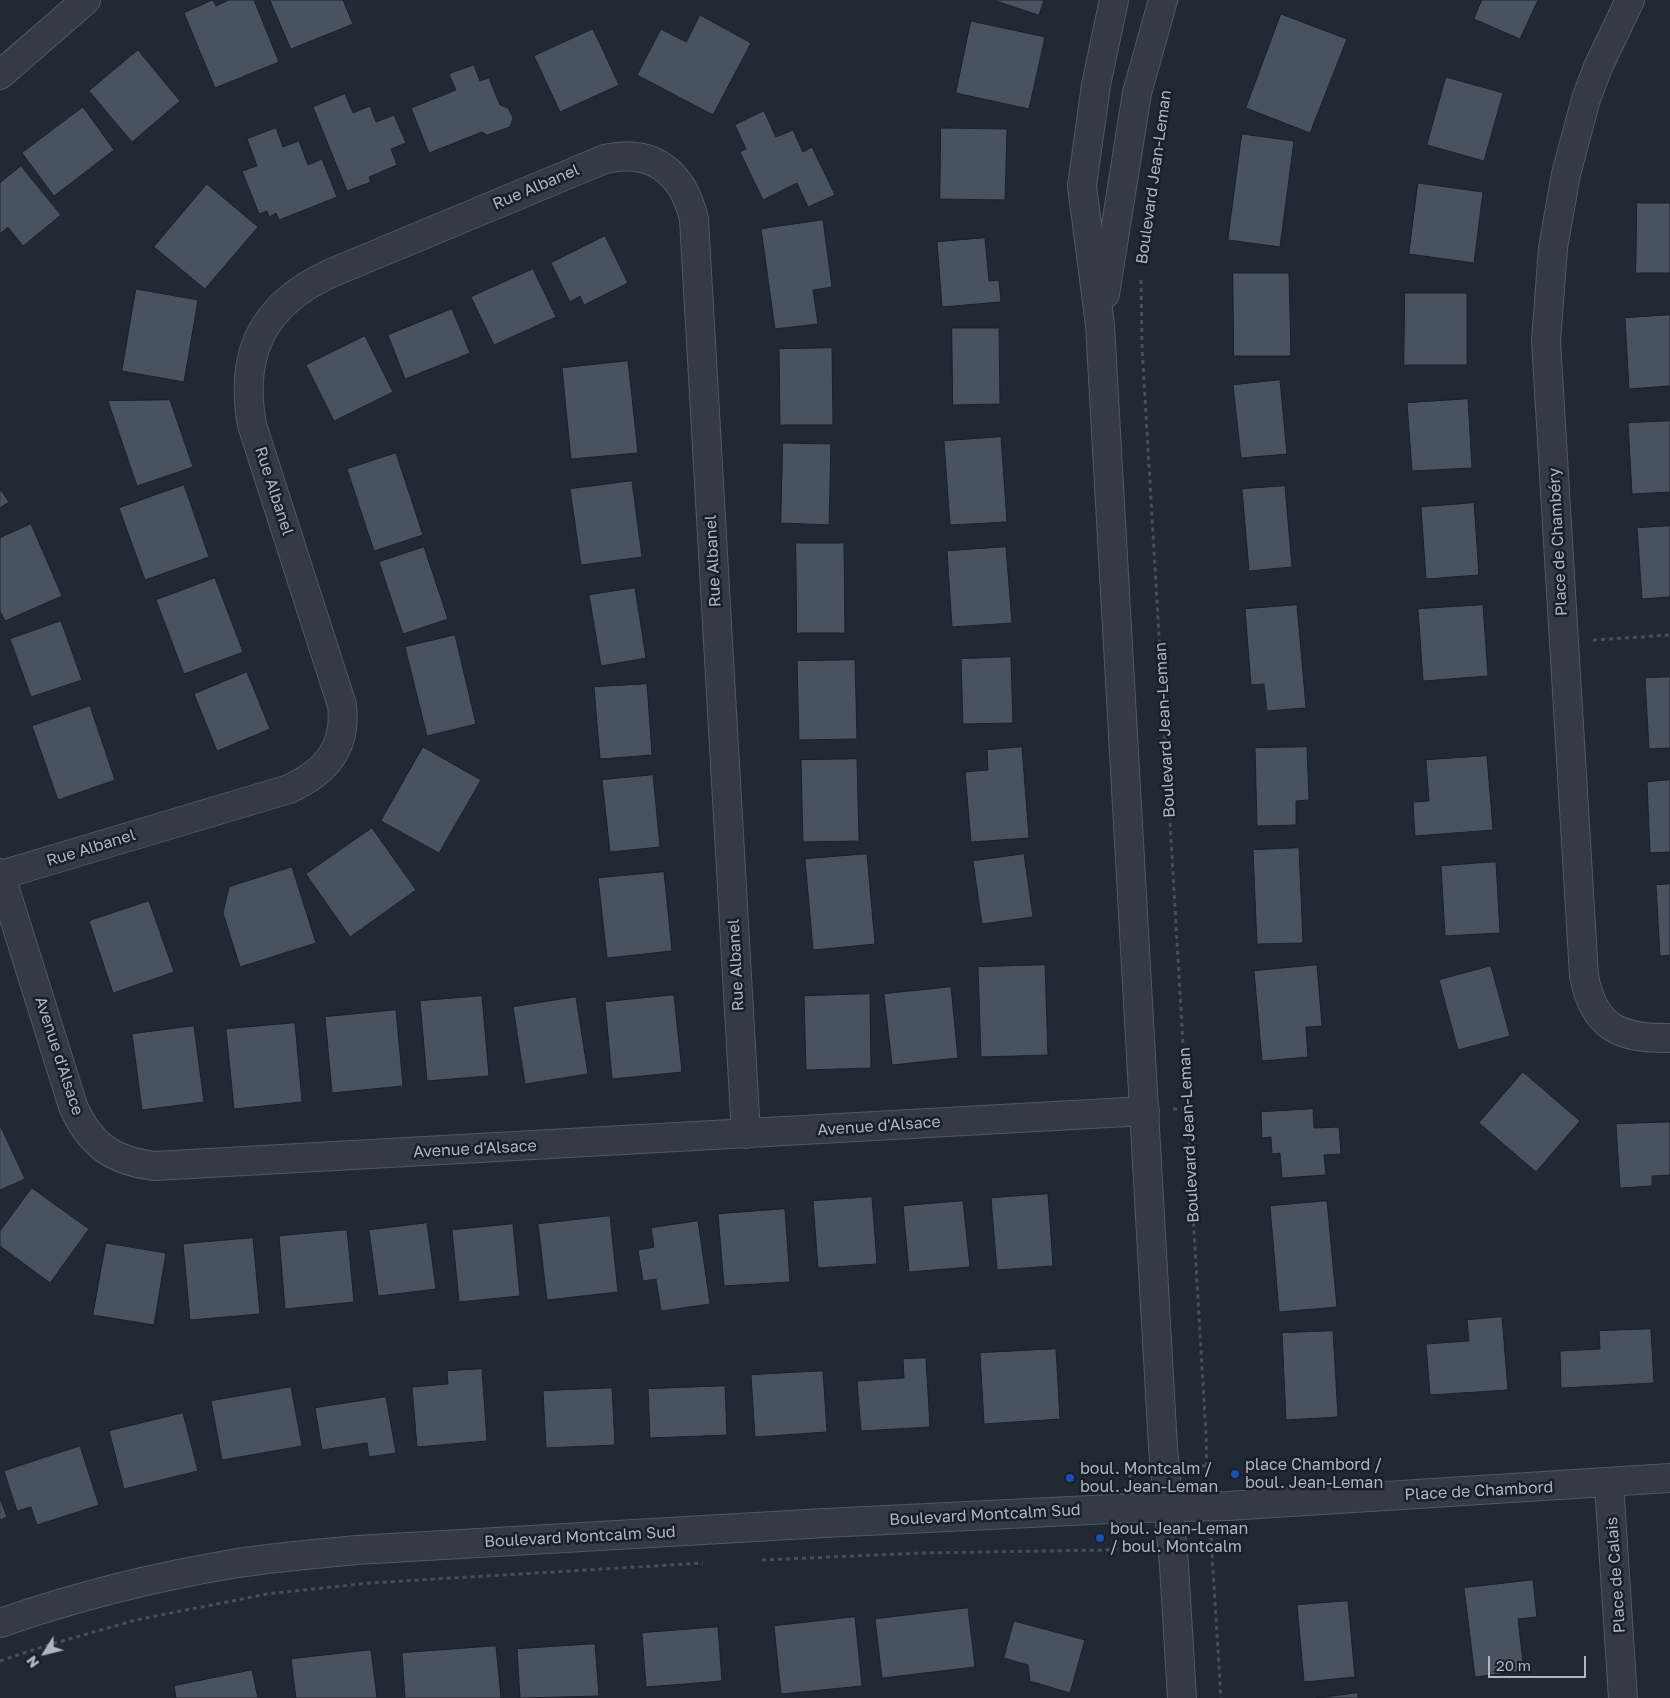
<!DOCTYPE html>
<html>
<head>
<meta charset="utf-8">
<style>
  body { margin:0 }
  #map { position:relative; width:1670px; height:1698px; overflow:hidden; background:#212934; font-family:"Golos Text",sans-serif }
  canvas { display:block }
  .north { position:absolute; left:20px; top:1628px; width:50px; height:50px; -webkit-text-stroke:4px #1a2029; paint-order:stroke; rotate:234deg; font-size:14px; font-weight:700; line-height:20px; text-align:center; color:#aeb6c2 }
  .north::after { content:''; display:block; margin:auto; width:18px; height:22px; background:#aeb6c2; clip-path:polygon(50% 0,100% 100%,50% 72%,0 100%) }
  .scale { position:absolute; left:1488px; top:1656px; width:98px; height:22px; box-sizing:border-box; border:2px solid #aeb6c2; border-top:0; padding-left:6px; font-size:15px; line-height:18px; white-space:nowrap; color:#aeb6c2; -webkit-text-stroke:4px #1a2029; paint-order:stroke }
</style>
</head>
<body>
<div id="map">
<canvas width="1670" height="1698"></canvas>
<div class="north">N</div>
<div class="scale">20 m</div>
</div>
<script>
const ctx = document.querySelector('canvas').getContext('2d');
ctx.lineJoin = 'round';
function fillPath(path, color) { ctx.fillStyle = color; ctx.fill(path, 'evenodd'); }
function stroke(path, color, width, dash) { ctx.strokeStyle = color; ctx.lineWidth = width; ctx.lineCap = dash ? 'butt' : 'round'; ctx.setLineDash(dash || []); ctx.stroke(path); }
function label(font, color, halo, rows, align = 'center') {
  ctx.font = font + ' "Golos Text",sans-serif'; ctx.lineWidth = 5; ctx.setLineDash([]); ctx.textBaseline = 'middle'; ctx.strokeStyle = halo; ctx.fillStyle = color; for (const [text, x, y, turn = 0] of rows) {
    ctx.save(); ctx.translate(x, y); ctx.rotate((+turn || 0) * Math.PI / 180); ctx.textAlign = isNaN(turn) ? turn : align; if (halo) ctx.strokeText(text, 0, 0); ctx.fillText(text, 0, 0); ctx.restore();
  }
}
const building = new Path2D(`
  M 213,0 L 216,6 L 229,0 L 254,0 L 279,62 L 215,88 L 184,13 Z
  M 270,0 L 343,0 L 353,24 L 291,49 Z
  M 993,0 L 1044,0 L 1039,15 Z
  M 1482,0 L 1538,0 L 1520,39 L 1474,19 Z
  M 1281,14 L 1347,39 L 1310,133 L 1246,108 Z
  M 700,15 L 751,43 L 713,115 L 637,75 L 661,29 L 686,42 Z
  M 971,21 L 1045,37 L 1029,109 L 956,93 Z
  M 593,29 L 619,85 L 560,112 L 534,56 Z
  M 138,50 L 180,101 L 132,142 L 89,91 Z
  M 474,65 L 480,81 L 489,78 L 500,105 L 508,108 L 513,118 L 510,127 L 487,135 L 482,132 L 429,153 L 411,108 L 456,90 L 449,74 Z
  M 1446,77 L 1503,93 L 1484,161 L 1427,145 Z
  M 345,94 L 353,113 L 370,106 L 376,122 L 394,115 L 406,143 L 391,149 L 397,165 L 369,177 L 371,182 L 347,191 L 313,107 Z
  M 83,107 L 114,150 L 54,196 L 22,153 Z
  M 764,111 L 776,137 L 793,130 L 803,152 L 812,147 L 835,195 L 808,207 L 797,183 L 763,200 L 740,152 L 746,149 L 735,125 Z
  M 276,128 L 283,147 L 299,141 L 308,165 L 322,159 L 337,197 L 279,220 L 276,213 L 269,217 L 267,211 L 259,214 L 242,171 L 257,166 L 247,139 Z
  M 941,128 L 1007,129 L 1005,200 L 940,199 Z
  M 1242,134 L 1294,141 L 1280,247 L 1228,240 Z
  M 21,166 L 61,215 L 23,246 L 8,227 L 0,234 L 0,183 Z
  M 1418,183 L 1483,192 L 1474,263 L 1409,254 Z
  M 207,184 L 258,227 L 205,289 L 154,247 Z
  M 1637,203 L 1670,203 L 1670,273 L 1636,273 Z
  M 823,220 L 832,287 L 813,290 L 818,324 L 775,329 L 761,229 Z
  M 605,236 L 628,283 L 584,305 L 580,296 L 570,302 L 551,263 Z
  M 985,238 L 989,281 L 999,280 L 1001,302 L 942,307 L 937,242 Z
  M 533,269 L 556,317 L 494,345 L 471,297 Z
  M 1233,273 L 1289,273 L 1291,356 L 1234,356 Z
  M 136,289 L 198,300 L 184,382 L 122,371 Z
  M 1405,293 L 1467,293 L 1467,365 L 1404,365 Z
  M 452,309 L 470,353 L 405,379 L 388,335 Z
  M 1670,315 L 1670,386 L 1629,389 L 1625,318 Z
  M 952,328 L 999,328 L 1000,404 L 953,405 Z
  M 365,336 L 393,392 L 334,421 L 306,365 Z
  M 832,348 L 833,425 L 780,425 L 779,349 Z
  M 628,361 L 638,453 L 571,459 L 562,368 Z
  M 1280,380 L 1287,454 L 1241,458 L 1233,385 Z
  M 1468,399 L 1472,468 L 1412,471 L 1407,403 Z
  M 170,400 L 193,467 L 137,486 L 108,401 Z
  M 1670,421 L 1670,492 L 1632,494 L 1628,423 Z
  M 1001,437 L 1007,522 L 950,525 L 944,441 Z
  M 783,443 L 831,444 L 829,525 L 781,523 Z
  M 396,453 L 423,535 L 374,551 L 347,469 Z
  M 632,481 L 642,557 L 581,565 L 570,489 Z
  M 184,485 L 209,557 L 145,580 L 119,508 Z
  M 1285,486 L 1292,567 L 1249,571 L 1242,489 Z
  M 0,489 L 9,502 L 0,508 Z
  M 1474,503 L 1479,575 L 1426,579 L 1421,507 Z
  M 31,524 L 62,596 L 5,621 L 0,611 L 0,538 Z
  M 1670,526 L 1670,597 L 1642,599 L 1637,528 Z
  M 796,543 L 844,543 L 845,633 L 797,633 Z
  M 424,547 L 448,619 L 403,634 L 379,562 Z
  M 1006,547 L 1012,623 L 952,627 L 947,551 Z
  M 215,578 L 243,652 L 184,674 L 156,600 Z
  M 635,588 L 646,658 L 601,666 L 589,595 Z
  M 1297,605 L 1306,708 L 1267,711 L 1264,684 L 1251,685 L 1245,609 Z
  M 1483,605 L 1488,676 L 1423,681 L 1418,609 Z
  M 61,621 L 82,680 L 31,697 L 10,639 Z
  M 455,635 L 476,724 L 427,736 L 405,647 Z
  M 1011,657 L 1013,723 L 963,724 L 961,659 Z
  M 855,660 L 857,739 L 799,740 L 797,661 Z
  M 247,672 L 270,729 L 217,751 L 194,694 Z
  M 1670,677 L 1670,748 L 1649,749 L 1645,678 Z
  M 647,684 L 652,755 L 600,759 L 594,687 Z
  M 90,706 L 115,780 L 58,800 L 32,726 Z
  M 423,747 L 481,780 L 439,853 L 381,821 Z
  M 1022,747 L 1029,838 L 971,842 L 965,772 L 988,770 L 987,750 Z
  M 1307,747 L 1309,800 L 1296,801 L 1296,825 L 1257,826 L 1255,748 Z
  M 1487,756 L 1493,830 L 1415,836 L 1413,802 L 1429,801 L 1426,760 Z
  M 857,759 L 859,841 L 803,842 L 801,760 Z
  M 653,775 L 660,847 L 610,852 L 602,780 Z
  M 1670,780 L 1670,852 L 1650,853 L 1647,782 Z
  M 372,828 L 416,890 L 350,937 L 306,874 Z
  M 1299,848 L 1303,943 L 1257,944 L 1253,850 Z
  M 867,854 L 875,944 L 813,950 L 805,859 Z
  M 1024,854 L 1033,917 L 982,924 L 973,861 Z
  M 1496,862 L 1500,933 L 1445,936 L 1441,866 Z
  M 292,867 L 316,943 L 240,967 L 223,913 L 229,887 Z
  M 664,872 L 672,951 L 607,958 L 598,878 Z
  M 1670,884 L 1670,955 L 1660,956 L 1656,885 Z
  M 149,901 L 174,972 L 113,993 L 89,921 Z
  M 1045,965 L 1048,1055 L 981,1057 L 978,967 Z
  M 1317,965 L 1322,1026 L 1306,1027 L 1308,1057 L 1262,1061 L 1254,971 Z
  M 1491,966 L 1510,1036 L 1458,1050 L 1439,980 Z
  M 951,987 L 958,1058 L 892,1065 L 884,994 Z
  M 870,994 L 871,1068 L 806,1070 L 804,996 Z
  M 674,995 L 682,1072 L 612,1079 L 605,1002 Z
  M 482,996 L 489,1076 L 427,1081 L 420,1001 Z
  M 576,997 L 588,1074 L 525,1084 L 513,1007 Z
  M 396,1010 L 403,1086 L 332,1093 L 325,1017 Z
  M 295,1023 L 302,1102 L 234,1109 L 226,1029 Z
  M 194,1026 L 204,1102 L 142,1110 L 132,1034 Z
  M 1523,1072 L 1580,1121 L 1536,1172 L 1479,1123 Z
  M 1313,1109 L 1314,1128 L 1339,1127 L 1341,1154 L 1324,1155 L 1326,1175 L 1282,1178 L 1280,1153 L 1272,1154 L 1271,1137 L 1262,1138 L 1261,1112 Z
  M 1669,1122 L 1670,1122 L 1670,1175 L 1652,1176 L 1652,1186 L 1620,1188 L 1616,1124 Z
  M 0,1125 L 25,1179 L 0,1190 Z
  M 32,1188 L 89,1229 L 50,1283 L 0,1246 L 0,1231 Z
  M 1048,1194 L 1053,1266 L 997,1270 L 991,1198 Z
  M 872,1197 L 877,1264 L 818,1268 L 813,1201 Z
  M 963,1201 L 970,1267 L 909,1272 L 903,1206 Z
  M 1327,1201 L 1337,1307 L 1279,1312 L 1270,1206 Z
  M 785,1209 L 790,1282 L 724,1286 L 718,1214 Z
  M 610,1216 L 618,1292 L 547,1300 L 538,1224 Z
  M 698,1221 L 710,1304 L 661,1311 L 656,1279 L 643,1281 L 638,1250 L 654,1247 L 651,1228 Z
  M 427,1223 L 436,1289 L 378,1296 L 369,1230 Z
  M 513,1224 L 520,1296 L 459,1302 L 452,1230 Z
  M 347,1230 L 354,1302 L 285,1309 L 279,1236 Z
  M 253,1238 L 260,1314 L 190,1320 L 183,1244 Z
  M 106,1243 L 166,1253 L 154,1325 L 93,1315 Z
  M 1502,1317 L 1508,1390 L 1430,1395 L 1426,1344 L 1469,1341 L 1467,1320 Z
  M 1651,1329 L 1654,1383 L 1561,1388 L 1560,1351 L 1600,1349 L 1599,1331 Z
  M 1333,1331 L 1338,1417 L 1286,1420 L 1282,1333 Z
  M 1056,1349 L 1060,1419 L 984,1424 L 980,1353 Z
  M 926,1358 L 930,1427 L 861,1431 L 857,1381 L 904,1378 L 903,1359 Z
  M 482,1369 L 487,1441 L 417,1447 L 412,1387 L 448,1384 L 447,1371 Z
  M 823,1371 L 827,1432 L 755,1437 L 751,1375 Z
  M 725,1386 L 727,1435 L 650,1438 L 648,1389 Z
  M 291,1387 L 302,1446 L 222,1460 L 211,1401 Z
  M 612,1388 L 615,1445 L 546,1448 L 543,1391 Z
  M 386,1397 L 396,1453 L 369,1457 L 367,1443 L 322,1450 L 315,1408 Z
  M 183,1413 L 198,1471 L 124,1489 L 109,1431 Z
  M 80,1446 L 99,1505 L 37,1525 L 31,1507 L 17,1511 L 4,1471 Z
  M 0,1498 L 7,1517 L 0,1520 Z
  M 1533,1580 L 1537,1617 L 1518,1619 L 1524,1671 L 1475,1677 L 1464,1588 Z
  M 1348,1601 L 1355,1677 L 1304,1682 L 1297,1605 Z
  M 968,1608 L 975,1667 L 882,1678 L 875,1619 Z
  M 855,1617 L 862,1686 L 781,1694 L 774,1626 Z
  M 1014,1621 L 1085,1640 L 1070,1693 L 1030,1681 L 1028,1665 L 1004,1658 Z
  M 718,1627 L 722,1681 L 646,1687 L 642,1633 Z
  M 595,1644 L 599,1696 L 520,1698 L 517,1649 Z
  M 496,1646 L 501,1698 L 405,1698 L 402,1653 Z
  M 371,1650 L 377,1698 L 296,1698 L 291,1659 Z
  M 252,1670 L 258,1698 L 176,1698 L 174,1686 Z
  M 1358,1693 L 1358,1698 L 1317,1698 Z`);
const path = new Path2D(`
  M 1141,280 L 1142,346 L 1206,1435 L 1207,1477
  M 1593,640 L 1670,635
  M 1173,1109 L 1188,1108
  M 1194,1466 L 1206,1466
  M 1130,1479 L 1129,1471 L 1135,1470
  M 1211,1538 L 1221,1698
  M 762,1560 L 922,1553 L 1106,1550 L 1142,1545
  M 0,1661 L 45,1646 L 136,1620 L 267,1594 L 369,1583 L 703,1563`);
const minor = new Path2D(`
  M 1114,0 L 1096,85 L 1082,186 L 1100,325 L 1163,1448 L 1174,1565 L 1182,1698
  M 1630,0 L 1598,67 L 1586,99 L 1566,174 L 1553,248 L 1546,341 L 1584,976 C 1594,1028 1620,1039 1670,1038
  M 0,75 L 86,0
  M 1105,294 L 1137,93 L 1163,0
  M 0,873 L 73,1106 C 90,1145 113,1161 155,1166 L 1145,1111
  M 1,875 L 289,789 C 326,772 347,748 342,705 L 252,425 C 239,353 263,305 329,274 L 605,159 C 654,148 683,173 694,219 L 746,1134
  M 1609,1483 L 1623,1698
  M 0,1623 C 75,1597 154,1577 232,1564 C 274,1557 316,1554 357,1550 L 825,1523 L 1132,1508 L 1228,1506 L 1670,1478`);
const markers = [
  [1235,1474,5,"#1a4fb4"],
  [1070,1478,5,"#1a4fb4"],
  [1100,1538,5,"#1a4fb4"]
];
const streetNames = [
  ["Boulevard Jean-Leman",1154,177,-82],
  ["Rue Albanel",536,187,-23],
  ["Rue Albanel",274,491,72],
  ["Place de Chambéry",1558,542,-93],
  ["Rue Albanel",713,561,-93],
  ["Boulevard Jean-Leman",1165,730,-93],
  ["Rue Albanel",91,848,-17],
  ["Rue Albanel",736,965,-93],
  ["Avenue d'Alsace",59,1056,72],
  ["Avenue d'Alsace",879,1126,-4],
  ["Boulevard Jean-Leman",1189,1135,-93],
  ["Avenue d'Alsace",475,1149,-3],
  ["Place de Chambord",1479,1491,-3],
  ["Boulevard Montcalm Sud",985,1515,-3],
  ["Boulevard Montcalm Sud",580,1537,-3],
  ["Place de Calais",1616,1575,-94]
];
const poiNames = [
  ["place Chambord /",1245,1465],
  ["boul. Jean-Leman",1245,1483],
  ["boul. Montcalm /",1080,1469],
  ["boul. Jean-Leman",1080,1487],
  ["boul. Jean-Leman",1110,1529],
  ["/ boul. Montcalm",1110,1547]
];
fillPath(building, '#495360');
stroke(building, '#1b222b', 1);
stroke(minor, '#515963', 30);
stroke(path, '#425255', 3, [4, 4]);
stroke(minor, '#343b45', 28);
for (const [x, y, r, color] of markers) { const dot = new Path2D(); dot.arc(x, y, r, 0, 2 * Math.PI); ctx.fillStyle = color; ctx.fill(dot); stroke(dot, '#1a2029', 2); }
label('16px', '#aeb6c2', '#1a2029', streetNames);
label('16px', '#aeb6c2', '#1a2029', poiNames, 'left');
</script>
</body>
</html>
